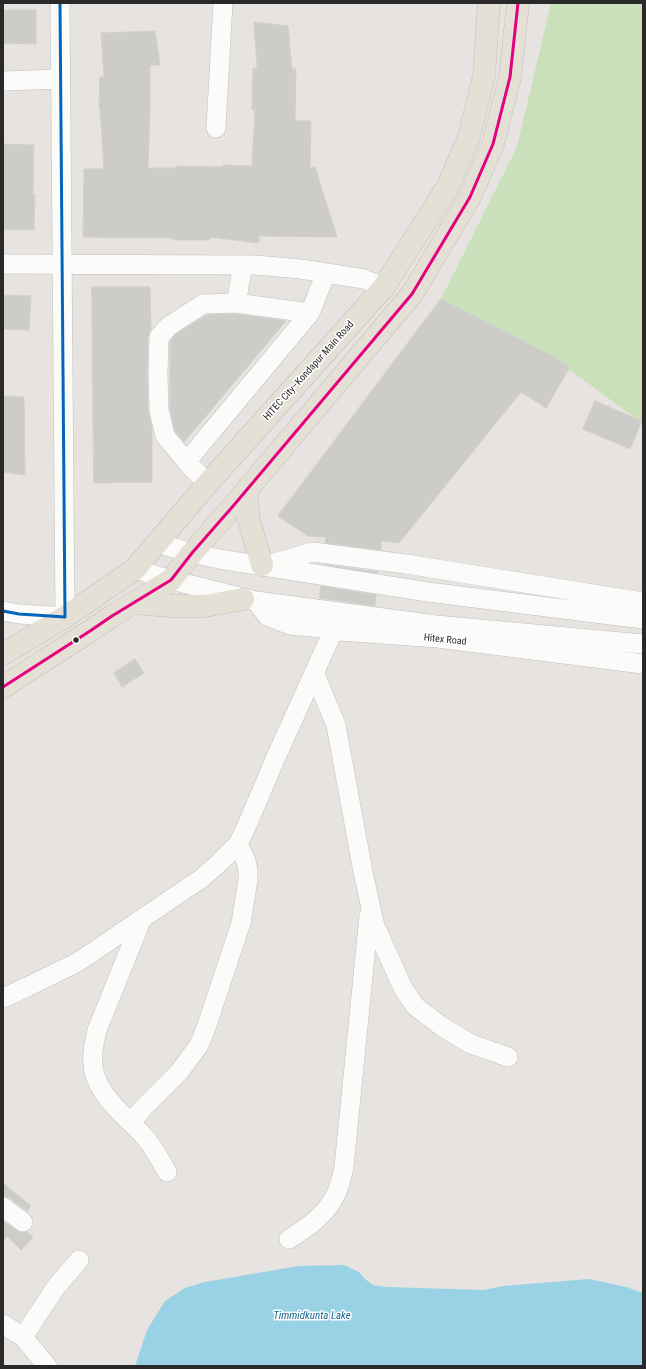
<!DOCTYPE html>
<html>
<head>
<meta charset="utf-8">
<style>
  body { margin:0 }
  #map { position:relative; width:646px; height:1369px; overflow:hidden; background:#e6e3e0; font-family:"Roboto Condensed",sans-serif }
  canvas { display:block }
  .frame { position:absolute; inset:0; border:4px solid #292929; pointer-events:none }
</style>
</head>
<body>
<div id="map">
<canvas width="646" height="1369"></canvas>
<div class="frame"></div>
</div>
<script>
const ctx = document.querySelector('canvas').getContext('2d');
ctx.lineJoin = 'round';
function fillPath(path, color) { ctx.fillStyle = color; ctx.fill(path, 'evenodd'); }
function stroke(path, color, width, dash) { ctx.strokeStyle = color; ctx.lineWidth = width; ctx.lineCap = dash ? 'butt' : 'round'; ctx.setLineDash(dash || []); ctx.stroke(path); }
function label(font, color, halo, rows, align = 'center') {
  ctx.font = font + ' "Roboto Condensed",sans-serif'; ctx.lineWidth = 3; ctx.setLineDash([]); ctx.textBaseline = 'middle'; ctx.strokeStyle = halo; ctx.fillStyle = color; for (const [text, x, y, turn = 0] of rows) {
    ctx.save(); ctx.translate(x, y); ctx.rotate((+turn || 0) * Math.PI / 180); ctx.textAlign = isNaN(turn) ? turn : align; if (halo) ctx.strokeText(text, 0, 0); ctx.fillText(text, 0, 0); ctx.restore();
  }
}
const green = new Path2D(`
  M 551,3 L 643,3 L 643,424 L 550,355 L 441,299 L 517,147 Z`);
const water = new Path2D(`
  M 344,1265 L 359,1272 L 365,1279 L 373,1285 L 386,1287 L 484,1290 L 503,1286 L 589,1279 L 626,1287 L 643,1293 L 643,1366 L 135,1366 L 147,1330 L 165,1301 L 185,1288 L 205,1282 L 299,1266 Z`);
const building = new Path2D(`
  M 3,10 L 36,10 L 36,44 L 3,43 Z
  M 254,22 L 288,26 L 292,69 L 296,69 L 295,121 L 311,121 L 310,168 L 315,167 L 337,237 L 259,236 L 259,243 L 210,237 L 210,240 L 173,240 L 173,238 L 83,237 L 84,169 L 104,169 L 100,108 L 99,108 L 100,77 L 104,77 L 101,33 L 155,31 L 160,65 L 150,65 L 150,108 L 148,168 L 176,168 L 176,166 L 223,167 L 223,165 L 252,166 L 255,110 L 252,110 L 253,68 L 257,68 Z
  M 3,144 L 34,145 L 33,194 L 35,194 L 34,230 L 3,229 Z
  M 92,287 L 150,287 L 151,330 L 148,337 L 147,374 L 148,410 L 152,428 L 152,482 L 94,483 Z
  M 3,295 L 31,296 L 29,330 L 3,329 Z
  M 441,299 L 556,358 L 570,367 L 546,408 L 521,392 L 399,543 L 381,541 L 381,550 L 325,543 L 326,537 L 308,536 L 278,516 Z
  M 235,314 L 286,321 L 184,442 L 175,431 L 170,409 L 170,341 L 176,334 L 207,315 Z
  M 3,396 L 24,397 L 25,475 L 3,472 Z
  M 595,401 L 642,421 L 630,449 L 583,429 Z
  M 326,565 L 378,572 L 378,573 Z
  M 321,586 L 376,595 L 375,606 L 320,598 Z
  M 135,659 L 144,673 L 122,687 L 114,673 Z
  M 3,1183 L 31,1206 L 27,1211 L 10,1198 L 3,1196 Z
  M 3,1221 L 17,1231 L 22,1233 L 27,1232 L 33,1237 L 21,1250 L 7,1236 L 3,1241 Z`);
const minor = new Path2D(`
  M 3,81 L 61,79
  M 216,128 L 223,3
  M 3,264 L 254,265 L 301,269 L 364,279 L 384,287
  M 236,303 L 243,265
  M 187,461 L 310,313 L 326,273
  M 208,483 L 191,467 L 165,436 L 159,410 L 158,374 L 159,337 L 169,326 L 203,304 L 236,303 L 310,313
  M 157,543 L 192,553 L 219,559 L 428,592 L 643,619
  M 271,564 L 313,552 L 406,564 L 643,602
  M 135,569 L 171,580 L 256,601 L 436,625 L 643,644
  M 256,601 L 267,616 L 290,625 L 334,629 L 339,631 L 438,638 L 643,664
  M 3,611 L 19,614 L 65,617 L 60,3
  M 314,672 L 336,725 L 363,872 L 375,926 L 403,988 L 415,1006 L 441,1026 L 471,1044 L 508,1057
  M 142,919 L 97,1030 C 94,1044 90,1060 95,1075 C 103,1100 126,1117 143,1135 C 153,1146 160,1159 167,1172
  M 3,998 L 27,987 L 78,962 L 202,878 L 220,862 L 238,844 L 248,823 L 276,757 L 334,629
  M 131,1123 L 143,1108 L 180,1071 L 199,1045 L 206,1028 L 241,923 L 248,880 L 248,870 L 246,861 L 238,844
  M 3,1207 L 23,1222
  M 289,1239 C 308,1227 326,1215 336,1194 C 340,1186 342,1176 344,1167 L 369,916
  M 3,1324 L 23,1337 L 47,1366
  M 23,1337 L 56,1287 L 79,1260`);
const major = new Path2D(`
  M 247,490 L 248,517 L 262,565
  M 133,603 L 172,606 L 205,606 L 243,599
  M 3,654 L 65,617 L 135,569 L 208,483 L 384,287 L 448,186 L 469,137 L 484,76 L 489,3
  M 3,687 L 90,631 L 112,616 L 171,580 L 192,553 L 234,505 L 412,294 L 470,197 L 493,144 L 510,77 L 518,3`);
const bus1 = new Path2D(`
  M 3,611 L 19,614 L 65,617 L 60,3`);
const bus2 = new Path2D(`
  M 3,687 L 90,631 L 112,616 L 171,580 L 192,553 L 234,505 L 412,294 L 470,197 L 493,144 L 510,77 L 518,3`);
const markers = [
  [76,640,3.5,"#292929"]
];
const streetNames = [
  ["HITEC City–Kondapur Main Road",309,371,-48],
  ["Hitex Road",445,640,6]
];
const waterNames = [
  ["Timmidkunta Lake",312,1316]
];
fillPath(green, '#cae0bb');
fillPath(water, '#98d2e4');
fillPath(building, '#ceccc9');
stroke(building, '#d1cfcc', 1);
stroke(minor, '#c0c0c1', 20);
stroke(major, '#bfbebd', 23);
stroke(minor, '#fbfbfa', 19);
stroke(major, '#e4e0d5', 22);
stroke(bus1, '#0065bd', 3);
stroke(bus2, '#e5007d', 3);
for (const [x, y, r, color] of markers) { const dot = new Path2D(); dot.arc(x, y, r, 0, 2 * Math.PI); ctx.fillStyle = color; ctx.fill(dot); stroke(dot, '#fff', 1.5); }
label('10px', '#292929', '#fff', streetNames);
label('italic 11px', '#17698f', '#fff', waterNames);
</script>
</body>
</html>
